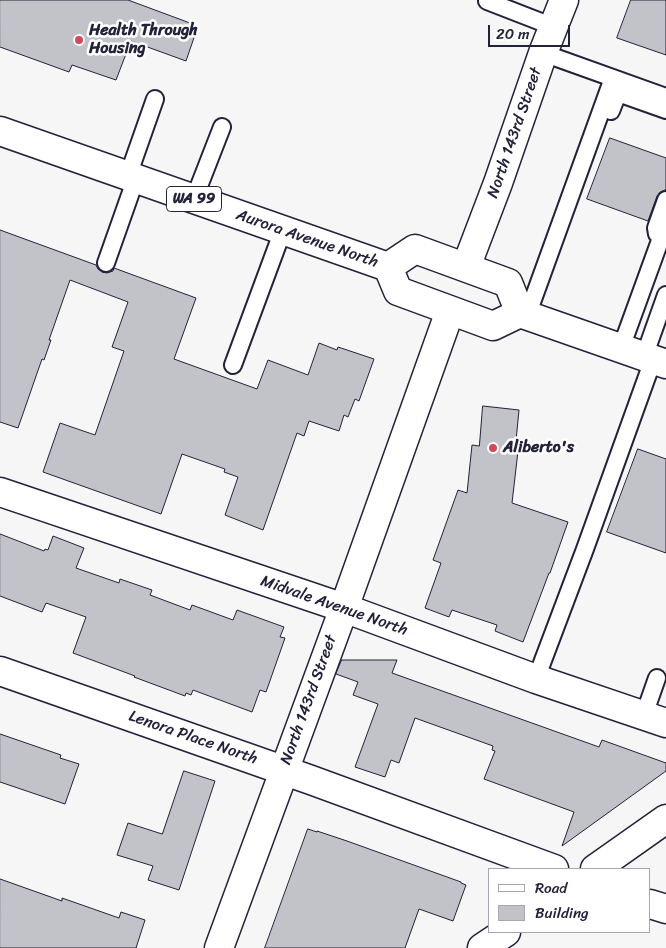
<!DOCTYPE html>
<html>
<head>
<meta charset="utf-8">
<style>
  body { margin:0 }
  #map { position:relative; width:666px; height:948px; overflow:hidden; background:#f6f6f7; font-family:Sriracha,sans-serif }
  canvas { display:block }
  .legend { position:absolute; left:488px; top:868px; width:162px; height:65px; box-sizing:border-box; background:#fff; border:1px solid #a7a7b1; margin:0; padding:6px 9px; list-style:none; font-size:15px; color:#22223b }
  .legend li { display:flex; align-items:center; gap:10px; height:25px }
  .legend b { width:25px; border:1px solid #a7a7b1 }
  .scale { position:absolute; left:488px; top:25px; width:82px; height:22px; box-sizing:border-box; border:2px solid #22223b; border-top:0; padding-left:6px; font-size:15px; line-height:18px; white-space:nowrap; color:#22223b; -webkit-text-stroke:4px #fff; paint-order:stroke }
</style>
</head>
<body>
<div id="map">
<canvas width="666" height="948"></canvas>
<ul class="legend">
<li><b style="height:6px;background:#fff"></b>Road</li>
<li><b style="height:14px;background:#c2c2c9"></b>Building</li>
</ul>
<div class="scale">20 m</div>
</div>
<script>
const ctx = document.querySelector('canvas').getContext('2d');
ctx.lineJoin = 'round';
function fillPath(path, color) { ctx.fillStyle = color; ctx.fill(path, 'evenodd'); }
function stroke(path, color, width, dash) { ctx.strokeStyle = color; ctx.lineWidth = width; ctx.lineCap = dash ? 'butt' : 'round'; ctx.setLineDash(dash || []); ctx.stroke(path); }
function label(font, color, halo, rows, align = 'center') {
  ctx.font = font + ' Sriracha,sans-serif'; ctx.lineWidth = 5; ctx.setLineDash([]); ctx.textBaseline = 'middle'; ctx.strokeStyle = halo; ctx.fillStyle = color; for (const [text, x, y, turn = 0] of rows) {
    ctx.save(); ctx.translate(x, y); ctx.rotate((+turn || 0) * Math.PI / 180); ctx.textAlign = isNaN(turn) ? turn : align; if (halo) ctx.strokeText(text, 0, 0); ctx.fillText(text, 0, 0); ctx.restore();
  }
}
const building = new Path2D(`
  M 0,0 L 128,0 L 198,26 L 186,61 L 131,41 L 116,80 L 72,65 L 69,72 L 0,47 Z
  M 631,0 L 666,0 L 666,55 L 617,38 Z
  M 610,138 L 666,158 L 666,189 L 665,190 L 660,192 L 657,196 L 648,221 L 587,199 Z
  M 0,230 L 96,265 L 98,269 L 102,272 L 107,273 L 113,271 L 114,268 L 196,298 L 174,359 L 257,389 L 268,360 L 308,375 L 319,343 L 337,350 L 338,347 L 374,359 L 359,401 L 355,399 L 348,417 L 344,415 L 339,431 L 309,421 L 304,436 L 297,433 L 263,530 L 225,515 L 238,477 L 224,472 L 225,469 L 182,454 L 161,514 L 43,472 L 60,423 L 95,435 L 124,351 L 112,347 L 128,302 L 70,280 L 49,340 L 51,340 L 44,360 L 42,359 L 18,428 L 0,422 Z
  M 483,406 L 519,410 L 515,451 L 518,451 L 512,503 L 568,522 L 550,573 L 549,573 L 523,642 L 495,631 L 497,625 L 452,610 L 449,617 L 425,608 L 441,563 L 433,560 L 458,490 L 467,493 L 472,445 L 479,446 Z
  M 638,449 L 666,459 L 666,553 L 607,532 Z
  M 0,534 L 44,551 L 45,549 L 48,550 L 53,536 L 84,548 L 76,568 L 119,583 L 120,579 L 152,590 L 150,595 L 190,610 L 192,605 L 233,620 L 237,610 L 284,627 L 280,637 L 285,638 L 266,692 L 260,690 L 252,712 L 193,690 L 191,695 L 186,693 L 185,696 L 134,677 L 135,676 L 73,653 L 86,617 L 46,603 L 42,612 L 0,596 Z
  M 342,660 L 397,660 L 392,673 L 599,747 L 602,740 L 666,763 L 666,771 L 562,846 L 574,812 L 484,779 L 495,751 L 492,750 L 493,746 L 415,718 L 399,763 L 391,760 L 385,777 L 355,767 L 378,704 L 353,695 L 358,682 L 336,674 Z
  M 0,734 L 61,755 L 60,758 L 79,764 L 65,804 L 0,782 Z
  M 184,771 L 215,781 L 179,890 L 148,880 L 153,866 L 117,855 L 128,823 L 162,834 Z
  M 308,829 L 317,832 L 317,831 L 347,841 L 461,882 L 461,883 L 466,885 L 453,921 L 419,909 L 405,948 L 265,948 Z
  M 0,879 L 62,901 L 62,898 L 119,918 L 121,912 L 145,920 L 136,948 L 0,948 Z`);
const service = new Path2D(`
  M 487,1 L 554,27
  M 543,53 L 666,97
  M 611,111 L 618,93 L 666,110
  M 128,176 L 155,99
  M 194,199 L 222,127
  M 657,234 L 656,228 L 666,200
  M 106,263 L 136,178
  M 527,316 L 613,78
  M 621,348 L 666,224
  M 644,357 L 666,295
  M 233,365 L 283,230
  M 536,679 L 585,549 L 653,360
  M 644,715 L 657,678`);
const minor = new Path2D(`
  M 466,267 L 498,183 L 543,53 L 564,0
  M 0,492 L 344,608 L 536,679 L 666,723
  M 0,671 L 311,780 L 554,869
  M 650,904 L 666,909
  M 219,948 L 344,608 L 450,311`);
const tertiary = new Path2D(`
  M 595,869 L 666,819
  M 482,948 L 506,932`);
const trunk = new Path2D(`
  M 0,131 L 388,267 L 398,291 L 493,326 L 520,313 L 666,364
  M 388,267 L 415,249 L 508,283 L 520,313`);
const markers = [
  [79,40,5,"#d1495b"],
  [493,448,5,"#d1495b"]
];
const shields = [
  [194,199,55]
];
const shieldNames = [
  ["WA 99",194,199]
];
const poiNames = [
  ["Health Through",89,31],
  ["Housing",89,49],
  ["Aliberto's",503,448]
];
const streetNames = [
  ["North 143rd Street",515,133,-71],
  ["Aurora Avenue North",307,239,19],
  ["Midvale Avenue North",334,606,19],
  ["North 143rd Street",309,700,-70],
  ["Lenora Place North",193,738,19]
];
fillPath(building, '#c2c2c9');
stroke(building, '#22223b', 1);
stroke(service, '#22223b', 20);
stroke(minor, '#22223b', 31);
stroke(tertiary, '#22223b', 31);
stroke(trunk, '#22223b', 31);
stroke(service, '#fff', 16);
stroke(minor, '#fff', 28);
stroke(tertiary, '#fff', 28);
stroke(trunk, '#fff', 28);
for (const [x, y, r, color] of markers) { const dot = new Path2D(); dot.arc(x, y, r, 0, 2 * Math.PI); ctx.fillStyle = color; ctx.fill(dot); stroke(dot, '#fff', 2); }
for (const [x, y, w] of shields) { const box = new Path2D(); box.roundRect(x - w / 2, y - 12.5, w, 25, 4); ctx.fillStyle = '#fff'; ctx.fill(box); stroke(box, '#22223b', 1); }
label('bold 15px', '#22223b', null, shieldNames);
label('bold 16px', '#22223b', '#fff', poiNames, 'left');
label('16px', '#22223b', '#fff', streetNames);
</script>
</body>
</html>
